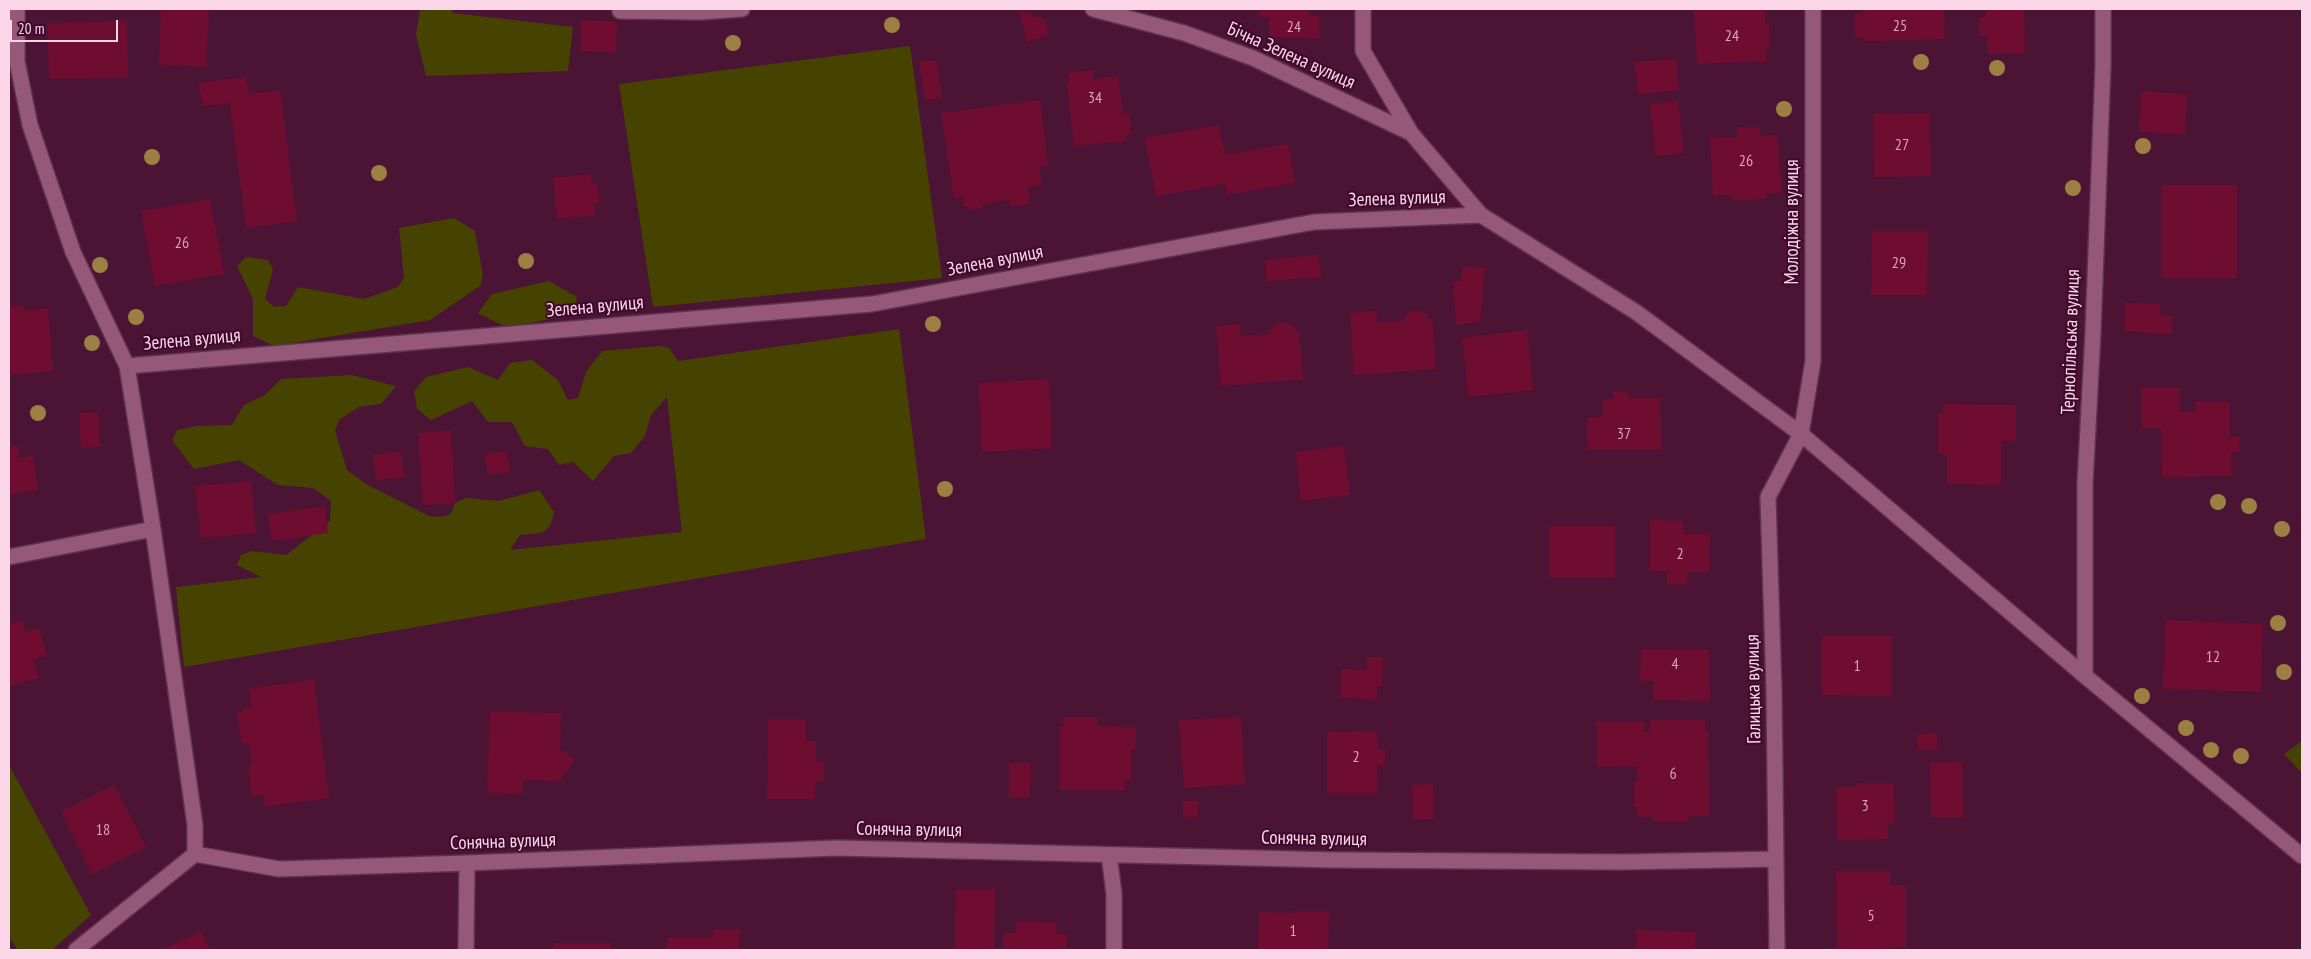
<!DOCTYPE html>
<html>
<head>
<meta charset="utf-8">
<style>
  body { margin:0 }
  #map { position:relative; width:2311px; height:959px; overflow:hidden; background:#4b1435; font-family:"PT Sans Narrow",sans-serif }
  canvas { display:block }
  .frame { position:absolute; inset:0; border:10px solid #fad6e8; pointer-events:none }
  .scale { position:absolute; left:10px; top:20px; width:108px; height:22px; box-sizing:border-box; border:2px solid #fad6e8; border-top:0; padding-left:6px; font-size:15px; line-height:18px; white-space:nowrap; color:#fad6e8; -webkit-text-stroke:4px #3f092b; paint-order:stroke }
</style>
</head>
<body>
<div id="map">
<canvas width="2311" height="959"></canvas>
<div class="frame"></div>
<div class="scale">20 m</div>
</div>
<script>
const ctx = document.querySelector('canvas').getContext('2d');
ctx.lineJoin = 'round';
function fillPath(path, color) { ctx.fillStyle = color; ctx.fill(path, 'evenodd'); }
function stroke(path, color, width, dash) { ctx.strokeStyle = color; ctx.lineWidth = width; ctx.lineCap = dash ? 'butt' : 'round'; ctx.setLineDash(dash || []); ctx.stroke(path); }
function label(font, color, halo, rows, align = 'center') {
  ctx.font = font + ' "PT Sans Narrow",sans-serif'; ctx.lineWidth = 4; ctx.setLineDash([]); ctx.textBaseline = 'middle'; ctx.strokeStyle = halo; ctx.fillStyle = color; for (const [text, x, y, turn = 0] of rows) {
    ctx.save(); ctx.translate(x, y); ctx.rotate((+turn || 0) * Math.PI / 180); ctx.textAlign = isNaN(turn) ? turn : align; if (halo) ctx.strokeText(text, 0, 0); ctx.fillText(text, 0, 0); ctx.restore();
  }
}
const green = new Path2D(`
  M 420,9 L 451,9 L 453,13 L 573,27 L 568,71 L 426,76 L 416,35 Z
  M 910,46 L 942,278 L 653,307 L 619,84 Z
  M 454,218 L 475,231 L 483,275 L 480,286 L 430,320 L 274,346 L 253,336 L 253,299 L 237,266 L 246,257 L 268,260 L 273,269 L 265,299 L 274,307 L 286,306 L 298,287 L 364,299 L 398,287 L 404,278 L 399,228 Z
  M 549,281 L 577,297 L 575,308 L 554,318 L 508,328 L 478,313 L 492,294 Z
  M 899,329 L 926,539 L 184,667 L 176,587 L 261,577 L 237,565 L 241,555 L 252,551 L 286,555 L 330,521 L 331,501 L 313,488 L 278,485 L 239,460 L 194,469 L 172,440 L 177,430 L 197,426 L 232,425 L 244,405 L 265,395 L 281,379 L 352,375 L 396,386 L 381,404 L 359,407 L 339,420 L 335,431 L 347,470 L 366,484 L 429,516 L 441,517 L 451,514 L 455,503 L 466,498 L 499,501 L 539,490 L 554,512 C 550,536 542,533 520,535 L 510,550 L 682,532 L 667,397 L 651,415 L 645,436 L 631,453 L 614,456 L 593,481 L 573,462 L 559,465 L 548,449 L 525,446 L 512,422 L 488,422 L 472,401 L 431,420 L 417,409 L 414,391 L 426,377 L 468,367 L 498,380 L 510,363 L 532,360 L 558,380 L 568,400 L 578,398 L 586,372 L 602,351 L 659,346 L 669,348 L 678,361 Z
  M 2302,741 L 2302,773 L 2284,754 Z
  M 9,765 L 91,915 L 52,950 L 18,950 L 9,937 Z`);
const building = new Path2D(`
  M 161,9 L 209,9 L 206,67 L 159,65 Z
  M 1259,9 L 1308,9 L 1308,16 L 1319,16 L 1319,38 L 1269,37 L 1269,17 L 1259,17 Z
  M 1694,9 L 1765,9 L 1765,24 L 1769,23 L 1770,48 L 1766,48 L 1767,61 L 1697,64 Z
  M 1863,9 L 1944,9 L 1945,39 L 1864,41 L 1864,37 L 1855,38 L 1854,14 L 1863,14 Z
  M 1986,9 L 2024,9 L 2025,53 L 1988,54 L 1987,36 L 1980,36 L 1979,18 L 1986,18 Z
  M 1019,10 L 1046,20 L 1048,36 L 1027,42 Z
  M 581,20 L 617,22 L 616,53 L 580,51 Z
  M 127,21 L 128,78 L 49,79 L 47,23 Z
  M 1676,59 L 1679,90 L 1638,94 L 1635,62 Z
  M 936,60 L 942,98 L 925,100 L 919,62 Z
  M 1093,70 L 1094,79 L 1118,76 L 1123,115 L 1129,114 L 1131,133 L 1125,134 L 1126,141 L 1074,146 L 1067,82 L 1069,82 L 1068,73 Z
  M 246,77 L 249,94 L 280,90 L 297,221 L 246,228 L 230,103 L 203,106 L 199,83 Z
  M 2141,91 L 2187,94 L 2185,134 L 2139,132 Z
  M 1040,100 L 1048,165 L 1039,167 L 1042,185 L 1028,187 L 1030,204 L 1010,206 L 1009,200 L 982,204 L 982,208 L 968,210 L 968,206 L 964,207 L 963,197 L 954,198 L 941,113 Z
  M 1678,101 L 1684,153 L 1656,156 L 1650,104 Z
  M 1929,113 L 1931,176 L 1874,177 L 1873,114 Z
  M 1219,125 L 1225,155 L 1288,144 L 1295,183 L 1227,195 L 1225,184 L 1156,196 L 1145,138 Z
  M 1737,127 L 1760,127 L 1760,136 L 1777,135 L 1782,193 L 1766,194 L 1766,199 L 1733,200 L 1732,195 L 1713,195 L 1710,138 L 1737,137 Z
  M 591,174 L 592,184 L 597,184 L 600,203 L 594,203 L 595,215 L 557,219 L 553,178 Z
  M 2161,185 L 2237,185 L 2237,278 L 2161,278 Z
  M 210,199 L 224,274 L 155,286 L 141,211 Z
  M 1872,231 L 1928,231 L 1927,295 L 1871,295 Z
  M 1318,255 L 1321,277 L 1267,281 L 1265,260 Z
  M 1463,266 L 1485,268 L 1480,322 L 1456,325 L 1453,283 L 1461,280 Z
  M 2125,303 L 2160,304 L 2160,315 L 2172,316 L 2172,334 L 2124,331 Z
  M 23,305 L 24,311 L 48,308 L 53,371 L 9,375 L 9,306 Z
  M 1415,310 L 1427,314 L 1429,319 L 1432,319 L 1436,369 L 1354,375 L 1350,313 L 1376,311 L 1377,323 L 1403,321 L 1405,316 Z
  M 1282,322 L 1293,326 L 1296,331 L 1299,331 L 1303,379 L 1221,386 L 1216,326 L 1240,324 L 1241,336 L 1269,334 L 1272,328 Z
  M 1527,330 L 1533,390 L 1469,397 L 1462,338 Z
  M 1049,379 L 1052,448 L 982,452 L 979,383 Z
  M 2141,388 L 2180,388 L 2180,412 L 2195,412 L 2195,402 L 2230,402 L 2230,437 L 2239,436 L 2239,452 L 2231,452 L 2231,476 L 2162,477 L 2161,428 L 2142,428 Z
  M 1613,392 L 1628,392 L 1628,398 L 1660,398 L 1661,450 L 1588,450 L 1587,418 L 1603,417 L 1602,399 L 1613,399 Z
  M 1943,404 L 2016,405 L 2016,441 L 2001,441 L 2001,485 L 1947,484 L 1947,454 L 1938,454 L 1938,414 L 1943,414 Z
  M 98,412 L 100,447 L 81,448 L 79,413 Z
  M 451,431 L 455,503 L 423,505 L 418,433 Z
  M 18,446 L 19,458 L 33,456 L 38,490 L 9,495 L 9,447 Z
  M 1344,446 L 1350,495 L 1301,501 L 1296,452 Z
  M 401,451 L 404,477 L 376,480 L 373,455 Z
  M 506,451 L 510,472 L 488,475 L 485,454 Z
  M 251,481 L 256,533 L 201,538 L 195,486 Z
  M 325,506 L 328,533 L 272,541 L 268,514 Z
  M 1650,520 L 1683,521 L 1683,534 L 1710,534 L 1709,572 L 1688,572 L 1687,584 L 1667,584 L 1667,571 L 1650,571 Z
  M 1550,526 L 1615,526 L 1615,578 L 1550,578 Z
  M 22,620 L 26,632 L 39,628 L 47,656 L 34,660 L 39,678 L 9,686 L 9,624 Z
  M 2166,620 L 2263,624 L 2261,692 L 2163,689 Z
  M 1822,636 L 1892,636 L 1892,696 L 1822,695 Z
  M 1641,649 L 1709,650 L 1710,701 L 1653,700 L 1654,681 L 1640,681 Z
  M 1367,657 L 1383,657 L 1382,686 L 1377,686 L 1377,699 L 1340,698 L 1341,669 L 1367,670 Z
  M 314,680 L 329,798 L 265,806 L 264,794 L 252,796 L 248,766 L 252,765 L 249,743 L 242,744 L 237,713 L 243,712 L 243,707 L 252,706 L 249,688 Z
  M 490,712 L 561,713 L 560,749 L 575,760 L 560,781 L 523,780 L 522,794 L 487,793 Z
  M 1063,717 L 1098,717 L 1098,726 L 1136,727 L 1136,749 L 1131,749 L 1131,780 L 1125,780 L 1125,790 L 1060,790 L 1060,726 L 1064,726 Z
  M 1241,717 L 1245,784 L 1184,788 L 1179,720 Z
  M 768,719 L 806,719 L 806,741 L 816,741 L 816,762 L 824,762 L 824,782 L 815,781 L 815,799 L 767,799 Z
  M 1650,720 L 1705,720 L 1705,732 L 1708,732 L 1709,816 L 1689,816 L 1689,821 L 1653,821 L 1653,816 L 1638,817 L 1638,807 L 1634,807 L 1634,782 L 1638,782 L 1638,766 L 1597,767 L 1597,722 L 1644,722 L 1644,732 L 1650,732 Z
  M 1377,731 L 1378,749 L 1385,749 L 1385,765 L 1377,765 L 1378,793 L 1327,793 L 1327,732 Z
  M 1937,733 L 1937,750 L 1918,750 L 1918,734 Z
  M 1962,762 L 1963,818 L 1931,818 L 1930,763 Z
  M 1009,763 L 1031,763 L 1030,798 L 1009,797 Z
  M 1857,783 L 1894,783 L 1895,824 L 1888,824 L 1888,839 L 1837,840 L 1836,787 L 1858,787 Z
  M 1433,784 L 1434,819 L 1413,820 L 1412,785 Z
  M 114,785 L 146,847 L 92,874 L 61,812 Z
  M 1183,801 L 1199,801 L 1198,817 L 1183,817 Z
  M 1836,871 L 1890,871 L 1890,885 L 1906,885 L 1906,948 L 1890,948 L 1890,950 L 1837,950 Z
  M 956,890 L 995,890 L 994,950 L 955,950 Z
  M 1292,911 L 1329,911 L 1328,950 L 1258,949 L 1259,912 L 1292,913 Z
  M 1017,921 L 1057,923 L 1056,934 L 1067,934 L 1066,950 L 1003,950 L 1004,933 L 1016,933 Z
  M 713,930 L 739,930 L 739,950 L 667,950 L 667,938 L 714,938 Z
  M 1637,930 L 1696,932 L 1695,950 L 1636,950 Z
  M 201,931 L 210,950 L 162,950 Z
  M 553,943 L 611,943 L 611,950 L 553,950 Z`);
const street = new Path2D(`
  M 17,9 L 17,61 L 30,125 L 73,252 L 127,366
  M 1093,9 L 1184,33 L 1253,58 L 1411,133
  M 1363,9 L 1363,51 L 1411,133 L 1481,215
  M 620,11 L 701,12 L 742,9
  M 153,529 L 195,825 L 195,854
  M 9,557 L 153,529 L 127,366 L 872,304 L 1314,222 L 1481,215 L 1636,312 L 1801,434 L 2085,676 L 2302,856
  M 2085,676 L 2085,484 L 2093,332 L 2103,65 L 2103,9
  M 195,854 L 279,869 L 467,863 L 836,848 L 1335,860 L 1622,862 L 1776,859
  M 1109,855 L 1114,894 L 1114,950
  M 76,950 L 195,854
  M 466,950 L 467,863
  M 1777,950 L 1774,692 L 1768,497 L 1801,434 L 1813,361 L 1813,9`);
const trees = [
  [892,25],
  [733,43],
  [1921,62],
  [1997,68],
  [1784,109],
  [2143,146],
  [152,157],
  [379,173],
  [2073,188],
  [526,261],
  [100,265],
  [136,317],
  [933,324],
  [92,343],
  [38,413],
  [945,489],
  [2218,502],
  [2249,506],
  [2282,529],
  [2278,623],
  [2284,672],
  [2142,696],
  [2186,728],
  [2211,750],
  [2241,756]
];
const numberNames = [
  ["25",1900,26],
  ["24",1294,27],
  ["24",1732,36],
  ["34",1095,98],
  ["27",1902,145],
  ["26",1746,161],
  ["26",182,243],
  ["29",1899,263],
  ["37",1624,434],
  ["2",1680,554],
  ["12",2213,657],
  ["4",1675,664],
  ["1",1857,666],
  ["2",1356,757],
  ["6",1673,774],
  ["3",1865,806],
  ["18",103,830],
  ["5",1871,916],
  ["1",1293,931]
];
const streetNames = [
  ["Бічна Зелена вулиця",1291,56,24],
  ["Зелена вулиця",1397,199,-2],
  ["Молодіжна вулиця",1793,222,-90],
  ["Зелена вулиця",995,261,-11],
  ["Зелена вулиця",595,307,-5],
  ["Зелена вулиця",192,340,-5],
  ["Тернопільська вулиця",2071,342,-88],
  ["Галицька вулиця",1754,689,-91],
  ["Сонячна вулиця",909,830,1],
  ["Сонячна вулиця",1314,839,1],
  ["Сонячна вулиця",503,842,-2]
];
fillPath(green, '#464300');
fillPath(building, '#6f0d30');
stroke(street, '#5f334d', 18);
stroke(street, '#955878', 15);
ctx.fillStyle = '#9c8043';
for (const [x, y] of trees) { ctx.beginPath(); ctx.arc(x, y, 8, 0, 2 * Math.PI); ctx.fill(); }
label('16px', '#d7a4ba', null, numberNames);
label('19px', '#fad6e8', '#3f092b', streetNames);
</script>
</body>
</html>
